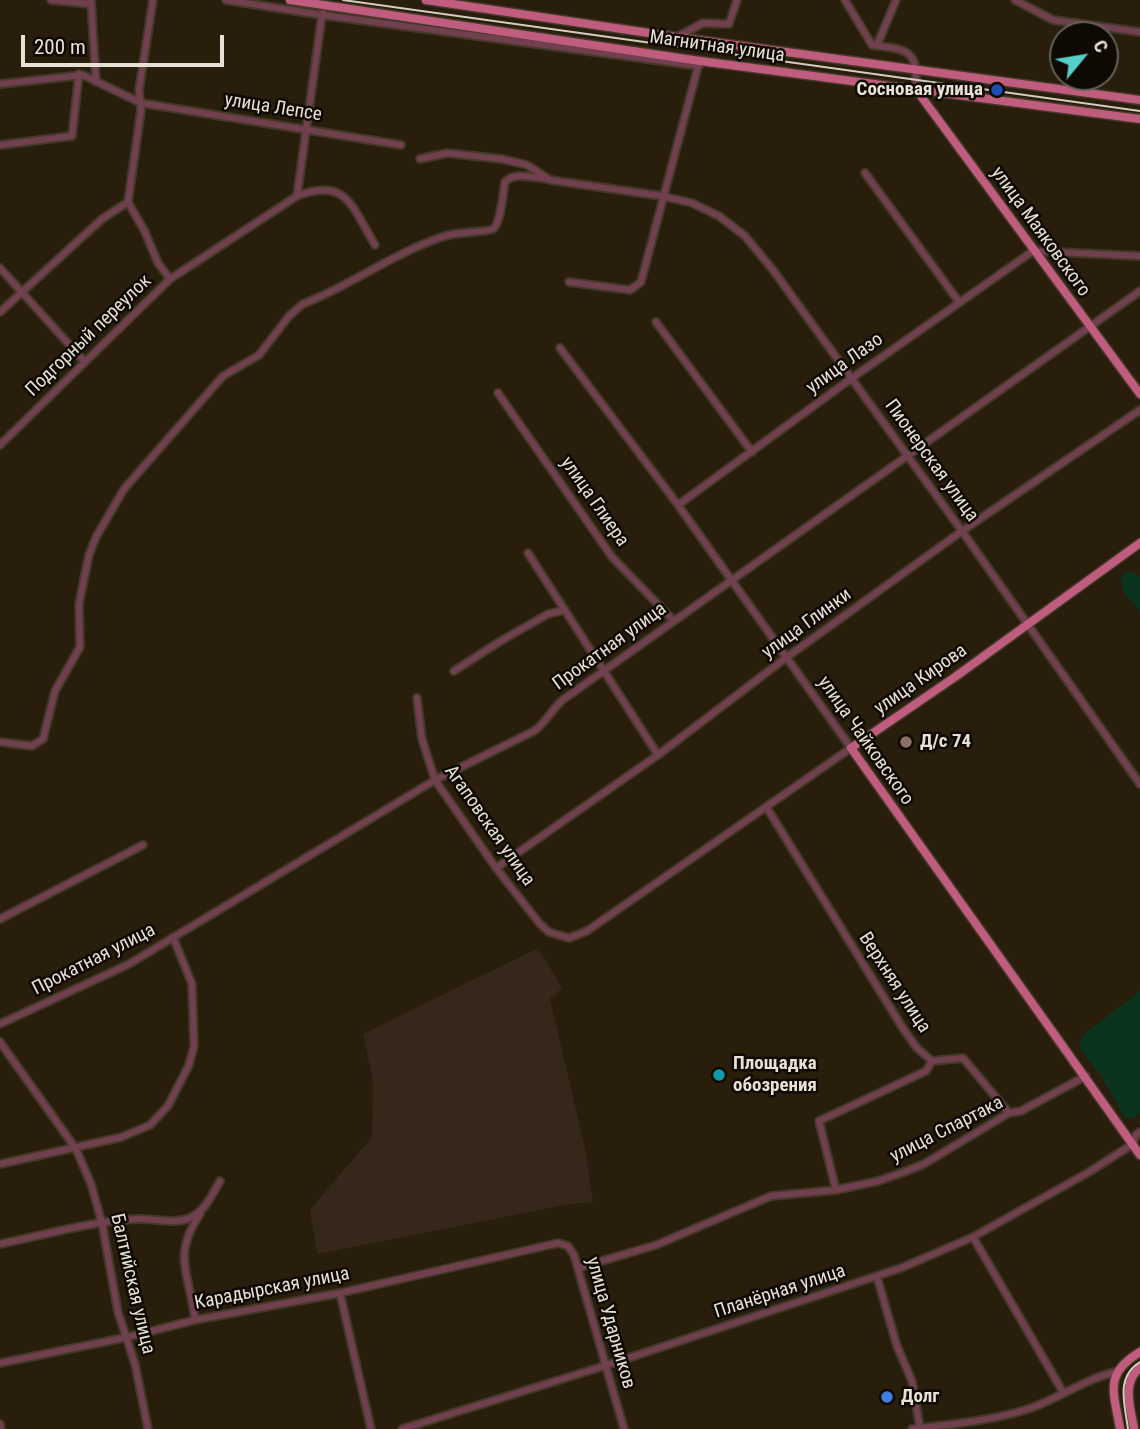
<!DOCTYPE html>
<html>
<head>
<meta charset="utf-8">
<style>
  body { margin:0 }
  #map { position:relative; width:1140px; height:1429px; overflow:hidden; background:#291e0c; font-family:"Roboto Condensed",sans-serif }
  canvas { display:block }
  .north { position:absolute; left:1049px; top:21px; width:70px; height:70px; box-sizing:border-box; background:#0e0903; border:2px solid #655f57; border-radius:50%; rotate:60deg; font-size:19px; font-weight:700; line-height:28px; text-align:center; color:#e7e0d4 }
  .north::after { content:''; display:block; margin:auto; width:24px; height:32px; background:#55cec5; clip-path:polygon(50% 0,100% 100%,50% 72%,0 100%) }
  .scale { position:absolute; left:21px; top:35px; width:203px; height:32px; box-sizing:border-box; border:4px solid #e7e0d4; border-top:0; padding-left:9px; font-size:21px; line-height:24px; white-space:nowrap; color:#e7e0d4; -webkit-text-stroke:5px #0e0903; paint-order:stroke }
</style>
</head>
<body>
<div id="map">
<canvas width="1140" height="1429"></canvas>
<div class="north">С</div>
<div class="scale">200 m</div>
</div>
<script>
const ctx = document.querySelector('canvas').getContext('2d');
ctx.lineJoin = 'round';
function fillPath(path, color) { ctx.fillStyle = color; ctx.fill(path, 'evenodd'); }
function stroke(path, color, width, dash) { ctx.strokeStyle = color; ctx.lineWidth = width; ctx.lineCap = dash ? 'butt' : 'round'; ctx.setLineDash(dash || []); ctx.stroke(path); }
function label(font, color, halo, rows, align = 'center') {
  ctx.font = font + ' "Roboto Condensed",sans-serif'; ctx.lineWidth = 5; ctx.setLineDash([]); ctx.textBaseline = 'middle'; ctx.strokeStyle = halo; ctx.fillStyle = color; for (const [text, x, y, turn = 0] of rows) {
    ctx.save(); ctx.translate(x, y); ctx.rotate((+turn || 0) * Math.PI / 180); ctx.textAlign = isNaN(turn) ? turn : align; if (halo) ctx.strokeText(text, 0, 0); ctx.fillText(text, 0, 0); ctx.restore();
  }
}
const industrial = new Path2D(`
  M 538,948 L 562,988 L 550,999 L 585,1148 L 593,1202 L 570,1204 L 317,1254 L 310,1210 L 372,1137 L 373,1081 L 363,1034 Z`);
const green = new Path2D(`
  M 1127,571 L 1140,576 L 1140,612 L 1123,591 L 1121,578 Z
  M 1140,991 L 1140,1113 L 1134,1118 L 1125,1118 L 1102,1077 L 1081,1050 L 1079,1042 L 1087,1032 Z`);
const minor = new Path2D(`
  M 51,0 L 90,4
  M 91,0 L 96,82
  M 153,0 L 139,90 L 141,110 L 128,202 L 145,232 L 158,263 L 170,279
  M 226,0 L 322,15 L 323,13
  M 845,0 L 872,45 C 906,49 920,50 915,88
  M 1015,0 L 1053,20 L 1140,32
  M 677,37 L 703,23 L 729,24 L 737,0
  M 877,45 L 896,0
  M 0,84 L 83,75 L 141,103 L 401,145
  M 0,145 L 72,136 L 79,74
  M 420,159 L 447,153 L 502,159 L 527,165 L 550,180 L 662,196 L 692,203 L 719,216 L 745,236 L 773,270 L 962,531 L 1140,784
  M 865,173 L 959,302
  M 297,196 L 322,15 L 699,66
  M 0,268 L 85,362
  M 569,282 L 630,290 L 641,282 L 699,63
  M 0,312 L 102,219 L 128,202
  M 656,322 L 752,452
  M 498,393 L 612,557 L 674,621
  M 0,445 L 170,279 L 297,196 C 347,177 352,207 375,245
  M 678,505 L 852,378 L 1033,251 L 1140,256
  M 528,553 L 658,755
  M 454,671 L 499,642 L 548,614 L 565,610
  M 417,698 L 422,739 L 435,780 L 496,868 L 540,924 L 549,932 L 569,938 L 587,931 L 851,748 L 678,505 L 560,348
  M 0,742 L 32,746 L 43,739 L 55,691 L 80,647 L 79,604 L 89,555 L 96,537 L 124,489 L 223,376 L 259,355 L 289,316 L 303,304 C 352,285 395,252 445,236 C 457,232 488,232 493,229 C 501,223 503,192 505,182 C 514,171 535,178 548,179
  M 767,808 L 904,1030 L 917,1048 L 932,1061 L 926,1071 L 819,1121 L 836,1190
  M 496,868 L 658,755 L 787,657 L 962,531 L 1140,410
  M 0,919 L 143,845
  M 0,1024 L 129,964 L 435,780 L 534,731 C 547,722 552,708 564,699 L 1140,291
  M 0,1042 L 76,1149 L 91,1184 L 102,1223 L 118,1312 L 135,1364 L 148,1429
  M 932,1061 L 963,1058 L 1009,1113
  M 0,1164 L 122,1137 L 150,1125 L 168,1106 L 189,1065 L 194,1046 L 192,984 L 173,937
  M 973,1237 L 1063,1392
  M 0,1244 C 45,1235 91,1221 137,1219 C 155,1218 172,1225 190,1218 C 205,1211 212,1195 220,1181
  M 578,1268 L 656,1245 L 771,1196 L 836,1190 L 878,1181 L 904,1172 L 924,1164 L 1009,1113 L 1021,1111 L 1086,1076
  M 877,1277 L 897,1346 L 912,1381 L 920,1428
  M 340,1293 L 371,1429
  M 195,1320 C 190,1274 171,1257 200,1214
  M 0,1363 L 128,1337 L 195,1320 L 340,1293 L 558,1243 L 568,1246 L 574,1255 L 624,1429
  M 0,1424 L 1,1429
  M 402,1429 L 604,1366 L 901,1268 L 973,1237 L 1089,1172 L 1133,1144 L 1136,1135 L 1140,1132
  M 912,1429 C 952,1424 992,1421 1031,1408 C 1060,1398 1084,1379 1116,1372`);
const major = new Path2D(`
  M 290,0 L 700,61 L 1140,119
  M 426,0 L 676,37 L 1140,100
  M 915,88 L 1140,394
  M 1140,543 L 955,677 L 851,748 L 1140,1155
  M 1120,1429 C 1114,1392 1103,1374 1140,1352
  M 1134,1429 C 1131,1409 1121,1383 1140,1368`);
const tram = new Path2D(`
  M 343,0 L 1140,111
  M 1128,1429 C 1125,1405 1115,1377 1140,1362`);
const markers = [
  [997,90,7,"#1a4fb4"],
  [906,742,7,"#8d6e63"],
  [719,1075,7,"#0f9aa8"],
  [887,1397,7,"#3f7fe0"]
];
const streetNames = [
  ["Магнитная улица",717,47,8],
  ["улица Лепсе",273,108,9],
  ["улица Маяковского",1040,232,54],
  ["Подгорный переулок",89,336,-44],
  ["улица Лазо",845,364,-36],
  ["Пионерская улица",931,461,54],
  ["улица Глиера",594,502,55],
  ["улица Глинки",807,624,-36],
  ["Прокатная улица",610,647,-36],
  ["улица Кирова",921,680,-35],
  ["улица Чайковского",865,741,55],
  ["Агаповская улица",489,826,55],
  ["Прокатная улица",94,960,-27],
  ["Верхняя улица",894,983,57],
  ["улица Спартака",947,1130,-27],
  ["Балтийская улица",132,1284,77],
  ["Карадырская улица",272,1289,-11],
  ["Планёрная улица",780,1292,-18],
  ["улица Ударников",610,1323,74]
];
const poiNames = [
  ["Сосновая улица",983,90,"right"],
  ["Д/с 74",920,742],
  ["Площадка",733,1064],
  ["обозрения",733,1086],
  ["Долг",901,1397]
];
fillPath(industrial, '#35281b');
fillPath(green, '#0b341f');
stroke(minor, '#443928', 10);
stroke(major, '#443928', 11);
stroke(minor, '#71404f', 6);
stroke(major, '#c05d7e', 8);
stroke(tram, '#d4ccc0', 2);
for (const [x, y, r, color] of markers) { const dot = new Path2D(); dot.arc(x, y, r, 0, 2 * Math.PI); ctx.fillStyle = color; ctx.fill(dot); stroke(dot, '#0e0903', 2.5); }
label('19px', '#e7e0d4', '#0e0903', streetNames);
label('bold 19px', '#e7e0d4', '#0e0903', poiNames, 'left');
</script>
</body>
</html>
